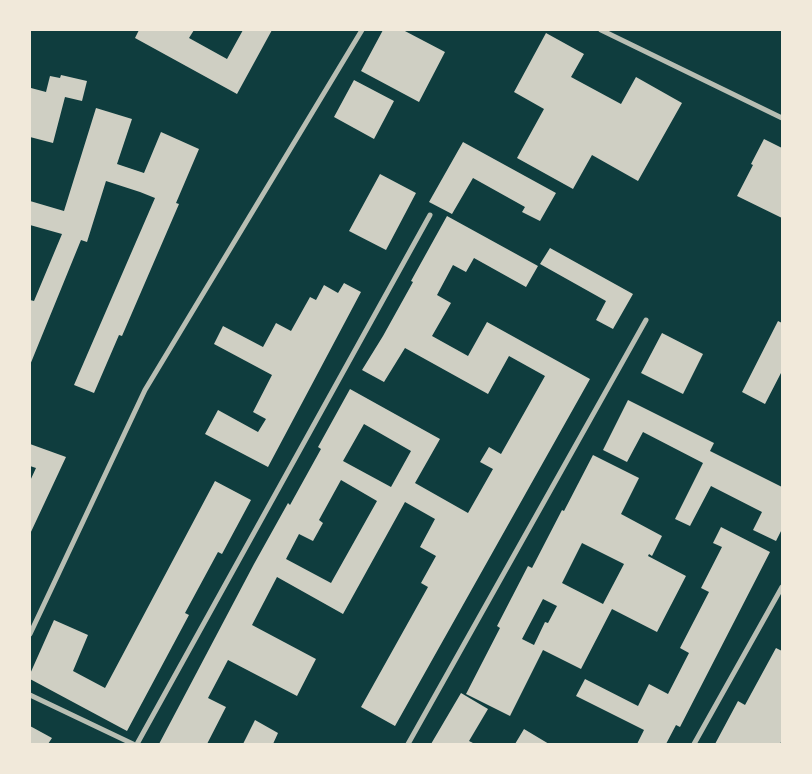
<!DOCTYPE html>
<html>
<head>
<meta charset="utf-8">
<style>
  body { margin:0 }
  #map { position:relative; width:812px; height:774px; overflow:hidden; background:#0f3d3e; font-family:Spectral,serif }
  canvas { display:block }
  .frame { position:absolute; inset:0; border:31px solid #f1e9da; pointer-events:none }
</style>
</head>
<body>
<div id="map">
<canvas width="812" height="774"></canvas>
<div class="frame"></div>
</div>
<script>
const ctx = document.querySelector('canvas').getContext('2d');
ctx.lineJoin = 'round';
function fillPath(path, color) { ctx.fillStyle = color; ctx.fill(path, 'evenodd'); }
function stroke(path, color, width, dash) { ctx.strokeStyle = color; ctx.lineWidth = width; ctx.lineCap = dash ? 'butt' : 'round'; ctx.setLineDash(dash || []); ctx.stroke(path); }
const building = new Path2D(`
  M 139,30 L 194,30 L 189,38 L 227,59 L 243,30 L 272,30 L 237,94 L 135,38 Z
  M 383,30 L 403,30 L 445,52 L 419,102 L 361,71 Z
  M 546,33 L 584,54 L 571,77 L 621,104 L 636,77 L 682,103 L 638,181 L 592,155 L 573,189 L 517,158 L 544,109 L 514,92 Z
  M 61,75 L 87,81 L 82,101 L 65,97 L 53,143 L 30,137 L 31,88 L 46,92 L 50,76 L 60,78 Z
  M 354,80 L 394,101 L 374,139 L 334,117 Z
  M 96,108 L 132,119 L 117,164 L 144,173 L 161,132 L 199,149 L 176,203 L 179,204 L 122,336 L 119,335 L 94,393 L 74,385 L 155,198 L 140,192 L 106,181 L 87,242 L 81,240 L 30,365 L 30,300 L 34,301 L 62,234 L 30,225 L 30,201 L 64,211 Z
  M 764,139 L 782,148 L 782,218 L 737,196 L 753,165 L 751,164 Z
  M 463,142 L 556,193 L 540,221 L 522,212 L 525,207 L 473,178 L 452,214 L 429,202 Z
  M 380,174 L 416,193 L 386,250 L 349,231 Z
  M 447,216 L 538,266 L 526,287 L 474,258 L 466,272 L 453,265 L 437,295 L 451,303 L 432,336 L 468,356 L 487,322 L 590,379 L 395,726 L 361,707 L 428,587 L 421,583 L 436,556 L 420,547 L 435,519 L 405,502 L 343,614 L 277,577 L 252,625 L 316,659 L 297,696 L 228,660 L 208,698 L 226,707 L 207,744 L 159,744 L 254,564 L 288,503 L 290,505 L 321,449 L 318,447 L 350,389 L 440,439 L 415,483 L 468,513 L 493,469 L 480,462 L 489,447 L 501,454 L 545,376 L 509,356 L 488,394 L 405,348 L 384,382 L 362,370 L 383,336 L 413,282 L 411,281 ZM 364,424 L 411,451 L 391,487 L 343,461 ZM 341,480 L 377,501 L 331,583 L 286,559 L 299,534 L 313,541 L 323,523 L 319,520 Z
  M 550,248 L 633,294 L 613,329 L 596,320 L 606,301 L 540,264 Z
  M 344,283 L 361,292 L 268,467 L 205,434 L 218,410 L 258,432 L 266,419 L 253,412 L 272,375 L 214,344 L 223,326 L 263,347 L 276,323 L 291,331 L 310,297 L 316,300 L 324,285 L 338,293 Z
  M 778,321 L 782,323 L 782,371 L 765,404 L 742,392 Z
  M 662,333 L 703,354 L 683,394 L 641,373 Z
  M 628,400 L 714,443 L 710,451 L 782,487 L 782,529 L 776,541 L 753,530 L 762,512 L 711,486 L 690,526 L 675,519 L 703,463 L 643,432 L 627,462 L 603,450 Z
  M 30,444 L 66,457 L 30,534 L 30,481 L 36,468 L 30,466 Z
  M 593,455 L 639,478 L 621,514 L 662,536 L 652,556 L 649,554 L 648,556 L 686,576 L 657,632 L 612,609 L 581,669 L 543,650 L 510,716 L 466,694 L 500,628 L 497,626 L 528,566 L 532,568 L 562,510 L 564,511 ZM 582,543 L 624,564 L 603,604 L 562,583 ZM 543,599 L 557,606 L 548,623 L 545,622 L 534,645 L 522,639 Z
  M 215,481 L 251,500 L 222,554 L 218,552 L 185,613 L 189,615 L 127,731 L 30,679 L 30,674 L 54,620 L 88,635 L 73,671 L 105,688 Z
  M 721,527 L 770,552 L 680,727 L 676,725 L 666,744 L 637,744 L 644,730 L 576,696 L 585,679 L 638,706 L 649,684 L 668,694 L 689,653 L 680,648 L 709,592 L 701,588 L 722,547 L 713,543 Z
  M 776,648 L 782,651 L 782,740 L 780,744 L 715,744 L 738,701 L 745,705 Z
  M 461,693 L 488,709 L 469,741 L 475,744 L 431,744 Z
  M 255,720 L 278,733 L 273,744 L 243,744 Z
  M 30,726 L 52,738 L 48,744 L 30,744 Z
  M 524,729 L 549,744 L 515,744 Z`);
const minor = new Path2D(`
  M 601,30 L 782,118
  M 30,634 L 145,390 L 362,30
  M 30,695 L 133,744
  M 137,744 L 430,215
  M 408,744 L 646,320
  M 694,744 L 782,587`);
fillPath(building, '#cfcfc3');
stroke(minor, '#b8beb3', 5);
</script>
</body>
</html>
